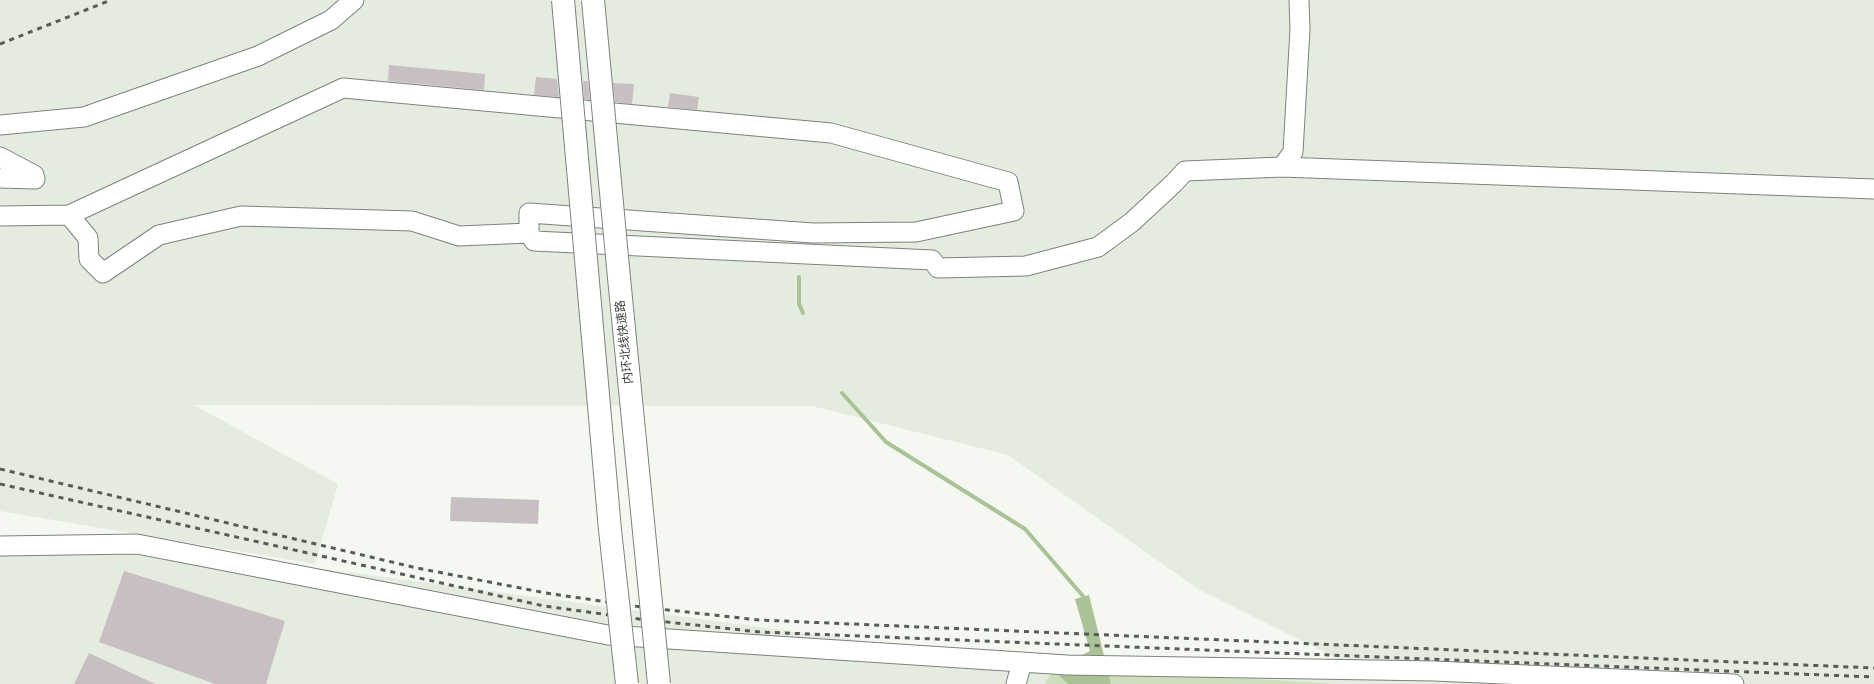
<!DOCTYPE html>
<html>
<head>
<meta charset="utf-8">
<style>
  body { margin:0 }
  canvas { display:block; background:#f4f8f1 }
</style>
</head>
<body>
<canvas width="1874" height="684"></canvas>
<script>
const ctx = document.querySelector('canvas').getContext('2d');
ctx.lineJoin = 'round';
function fillPath(path, color) { ctx.fillStyle = color; ctx.fill(path, 'evenodd'); }
function stroke(path, color, width, dash) { ctx.strokeStyle = color; ctx.lineWidth = width; ctx.lineCap = dash ? 'butt' : 'round'; ctx.setLineDash(dash || []); ctx.stroke(path); }
function label(font, color, halo, rows, align = 'center') {
  ctx.font = font + ' Signika,"Noto Sans SC",sans-serif'; ctx.lineWidth = 3; ctx.setLineDash([]); ctx.textBaseline = 'middle'; ctx.strokeStyle = halo; ctx.fillStyle = color; for (const [text, x, y, turn = 0] of rows) {
    ctx.save(); ctx.translate(x, y); ctx.rotate((+turn || 0) * Math.PI / 180); ctx.textAlign = isNaN(turn) ? turn : align; if (halo) ctx.strokeText(text, 0, 0); ctx.fillText(text, 0, 0); ctx.restore();
  }
}
const built = new Path2D(`
  M 0,0 L 1874,0 L 1874,684 L 0,684 L 0,546 L 137,544 L 1022,662 L 1364,672 L 1198,589 L 1008,455 L 812,406 L 194,405 L 338,484 L 315,564 L 0,511 Z`);
const green = new Path2D(`
  M 1107,669 L 1333,684 L 1111,684 Z
  M 1053,670 L 1068,684 L 1045,684 Z`);
const water = new Path2D(`
  M 1089,595 L 1111,684 L 1068,684 L 1053,670 L 1090,651 L 1075,599 Z`);
const stream = new Path2D(`
  M 799,277 L 799,304 L 803,313
  M 842,393 L 886,442 L 1025,529 L 1083,596 L 1083,601`);
const building = new Path2D(`
  M 389,65 L 485,74 L 484,90 L 388,81 Z
  M 536,77 L 557,79 L 559,97 L 534,95 Z
  M 583,81 L 588,81 L 590,100 L 584,99 Z
  M 613,83 L 634,84 L 632,104 L 615,102 Z
  M 670,93 L 699,97 L 697,110 L 668,107 Z
  M 451,497 L 539,500 L 538,524 L 450,521 Z
  M 124,571 L 285,621 L 266,684 L 215,684 L 99,642 Z
  M 89,653 L 155,684 L 74,684 Z`);
const minor = new Path2D(`
  M 0,125 L 84,117 L 258,56 L 331,20 L 354,0
  M 0,157 L 34,175 L 35,179 L 0,178
  M 1282,167 L 1874,189
  M 0,216 L 69,215 L 343,88 L 831,133 L 1008,182 L 1014,211 L 916,232 L 813,233 L 529,213 L 529,233 L 459,236 L 412,221 L 241,216 L 159,235 L 103,273 L 89,259 L 88,238 L 69,215
  M 529,233 L 534,241 L 932,260 L 938,268 L 1026,266 L 1098,247 L 1132,222 L 1174,183 L 1185,171 L 1282,167 L 1293,152 L 1300,29 L 1299,0
  M 0,546 L 137,544 L 608,635 L 1067,665 L 1434,671 L 1734,684
  M 1016,684 L 1022,662`);
const rail = new Path2D(`
  M 0,44 L 111,0
  M 0,469 L 417,568 L 546,593 L 641,607 L 759,620 L 1874,668
  M 0,484 L 544,606 L 639,619 L 760,632 L 1874,677`);
const highwayBridge = new Path2D(`
  M 563,0 L 610,530 L 627,684
  M 593,0 L 619,278 L 659,684`);
const streetNames = [
  ["内环北线快速路",625,342,-96]
];
fillPath(built, '#e4ecdf');
fillPath(green, '#ccdebd');
fillPath(water, '#a9c296');
stroke(stream, '#a9c296', 4);
fillPath(building, '#c7bfc2');
stroke(minor, '#7e827c', 21);
stroke(minor, '#fff', 19);
stroke(rail, '#585b57', 3, [5, 5]);
stroke(highwayBridge, '#7e827c', 24, []);
stroke(highwayBridge, '#fff', 22);
label('12px', '#3b3d3a', '#fff', streetNames);
</script>
</body>
</html>
